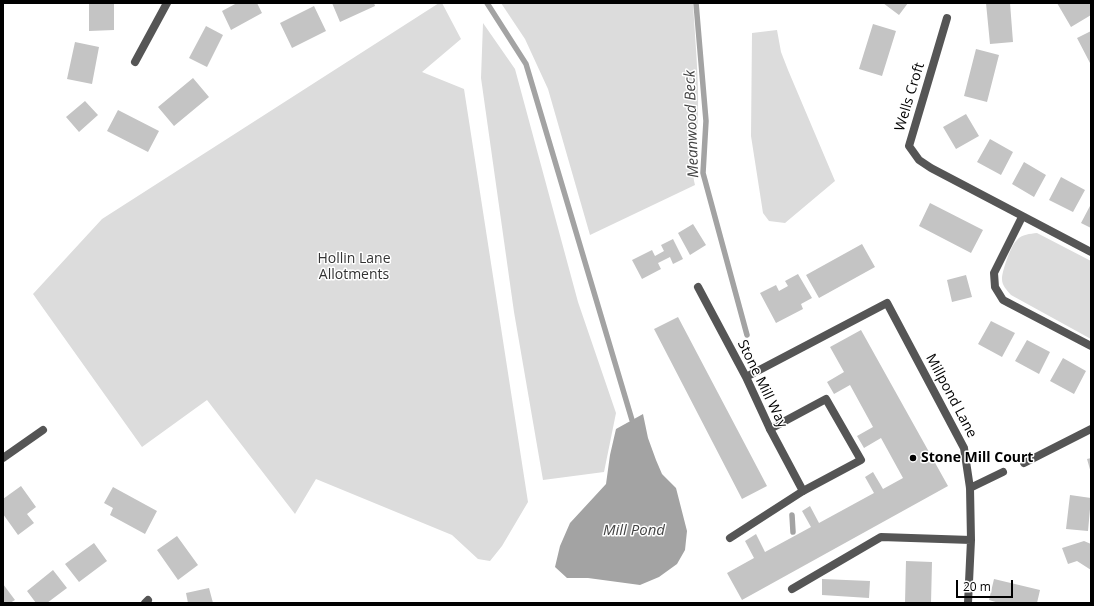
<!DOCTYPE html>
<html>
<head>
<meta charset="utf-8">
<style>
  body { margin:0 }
  #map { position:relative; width:1094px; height:606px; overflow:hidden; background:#fff; font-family:"Open Sans",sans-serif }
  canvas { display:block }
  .frame { position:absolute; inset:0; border:4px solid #000; pointer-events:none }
  .scale { position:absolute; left:956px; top:580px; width:57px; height:18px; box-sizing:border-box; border:2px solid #000; border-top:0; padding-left:5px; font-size:12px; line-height:14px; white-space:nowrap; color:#000; -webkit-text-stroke:3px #fff; paint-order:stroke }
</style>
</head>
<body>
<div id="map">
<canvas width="1094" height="606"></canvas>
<div class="frame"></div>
<div class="scale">20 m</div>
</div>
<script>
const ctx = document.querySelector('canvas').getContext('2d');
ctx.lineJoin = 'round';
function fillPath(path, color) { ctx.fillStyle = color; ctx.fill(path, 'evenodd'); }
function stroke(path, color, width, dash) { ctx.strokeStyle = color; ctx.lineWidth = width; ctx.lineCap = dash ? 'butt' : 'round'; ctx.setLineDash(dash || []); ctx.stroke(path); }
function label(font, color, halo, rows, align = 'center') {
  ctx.font = font + ' "Open Sans",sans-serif'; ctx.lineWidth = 3; ctx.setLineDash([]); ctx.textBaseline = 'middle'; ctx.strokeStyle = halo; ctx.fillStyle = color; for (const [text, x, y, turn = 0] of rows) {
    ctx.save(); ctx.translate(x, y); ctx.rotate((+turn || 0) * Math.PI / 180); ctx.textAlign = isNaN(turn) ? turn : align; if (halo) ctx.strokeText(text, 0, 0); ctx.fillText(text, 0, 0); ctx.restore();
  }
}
const green = new Path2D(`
  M 439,3 L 442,3 L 461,39 L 422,72 L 464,89 L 528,502 L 502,546 L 490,561 L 478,559 L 452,535 L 316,479 L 295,514 L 207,400 L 142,447 L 33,294 L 102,219 Z
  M 501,3 L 693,3 C 695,40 699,77 698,114 C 698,138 689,161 695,185 L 590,235 L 548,89 L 525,39 Z
  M 483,23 L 515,69 L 578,302 L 616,413 L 604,472 L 543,480 L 514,312 L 481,78 Z
  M 777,30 L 781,52 L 788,70 L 835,181 L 785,223 L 769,221 L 763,213 L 751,136 L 752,33 Z
  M 1037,233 L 1091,261 L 1091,339 L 1011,295 C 1007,290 1002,286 1002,279 C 1002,271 1011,245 1017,240 C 1022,234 1030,234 1037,233 Z`);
const water = new Path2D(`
  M 643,414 L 648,438 L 656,460 L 662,474 L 676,488 L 687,531 L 685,550 L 677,564 L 659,577 L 640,585 L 588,578 L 567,578 L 555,567 L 560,546 L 570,523 L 606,484 L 610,455 L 616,429 Z`);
const stream = new Path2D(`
  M 487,3 L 526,64 L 632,420
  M 696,3 L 706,121 L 703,173 L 747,335
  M 792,515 L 793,532`);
const building = new Path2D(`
  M 89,3 L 114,3 L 114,30 L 89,31 Z
  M 237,3 L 257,3 L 262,13 L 231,30 L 222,11 Z
  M 332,3 L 374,3 L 375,6 L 340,22 Z
  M 883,3 L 908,3 L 899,15 Z
  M 986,3 L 1010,3 L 1013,42 L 990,44 Z
  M 1057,3 L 1091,3 L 1091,15 L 1071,27 Z
  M 314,6 L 326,31 L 292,48 L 280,23 Z
  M 873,24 L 896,31 L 882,76 L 859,69 Z
  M 206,26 L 223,35 L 207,67 L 189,58 Z
  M 1091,31 L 1091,62 L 1090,63 L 1077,38 Z
  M 75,42 L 99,47 L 92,84 L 67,79 Z
  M 976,49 L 999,55 L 987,102 L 964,96 Z
  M 193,78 L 209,97 L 174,126 L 158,107 Z
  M 85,101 L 98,115 L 79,132 L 66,117 Z
  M 118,110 L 159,131 L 148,152 L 107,131 Z
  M 966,114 L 979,136 L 956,149 L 943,127 Z
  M 990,139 L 1013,152 L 1001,175 L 977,162 Z
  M 1024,162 L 1046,175 L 1034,197 L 1012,184 Z
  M 1061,177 L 1085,190 L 1073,212 L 1049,200 Z
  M 930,203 L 983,230 L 971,253 L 919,226 Z
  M 1091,204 L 1091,228 L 1081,223 Z
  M 693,224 L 706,245 L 690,255 L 678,233 Z
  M 673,239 L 683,259 L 673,264 L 670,257 L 658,263 L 661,269 L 642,279 L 632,260 L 652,250 L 655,256 L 664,251 L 661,245 Z
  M 862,244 L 875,267 L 819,298 L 806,275 Z
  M 798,274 L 812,298 L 801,304 L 803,309 L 776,323 L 760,293 L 776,285 L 779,291 L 788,286 L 785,281 Z
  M 966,275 L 972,297 L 952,302 L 947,280 Z
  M 678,317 L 767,486 L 742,499 L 654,329 Z
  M 991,321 L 1015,333 L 1002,357 L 978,344 Z
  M 861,330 L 948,486 L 742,600 L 727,573 L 754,558 L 745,541 L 756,534 L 765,552 L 811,527 L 802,511 L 810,506 L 819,523 L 874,493 L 865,477 L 873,472 L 883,489 L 903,478 L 881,438 L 864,448 L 857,436 L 873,427 L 850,385 L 834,394 L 827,382 L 844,372 L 830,347 Z
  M 1027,340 L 1050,352 L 1039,374 L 1015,361 Z
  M 1063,358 L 1086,371 L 1074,394 L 1050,381 Z
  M 1091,458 L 1091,473 L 1087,459 Z
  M 21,486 L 36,507 L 27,514 L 34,523 L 18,535 L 3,514 L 3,499 Z
  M 113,487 L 157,511 L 145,534 L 110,515 L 113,508 L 104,503 Z
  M 1070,495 L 1091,498 L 1088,531 L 1066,529 Z
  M 177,536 L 198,565 L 178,580 L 157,550 Z
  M 1084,541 L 1091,544 L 1091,570 L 1077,561 L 1068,564 L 1062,548 Z
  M 94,543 L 107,561 L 79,582 L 65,564 Z
  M 906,561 L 932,562 L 931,603 L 905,603 Z
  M 53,570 L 67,588 L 47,603 L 36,603 L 27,591 Z
  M 822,579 L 870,581 L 869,598 L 822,595 Z
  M 994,579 L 1040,590 L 1037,603 L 999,603 L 989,600 Z
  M 3,584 L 15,600 L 10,603 L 3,603 Z
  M 209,588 L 213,603 L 188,603 L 186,593 Z`);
const service = new Path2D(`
  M 730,538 L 803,491 L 861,460 L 826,399 L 770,429`);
const minor = new Path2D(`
  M 947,18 L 909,146 L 919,160 L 931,168 L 1091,252
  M 135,62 L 167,3
  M 1022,217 L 994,273 L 995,287 L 1003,300 L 1091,346
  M 698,287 L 746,377 L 770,429 L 803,491
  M 746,377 L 887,303 L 964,448 L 970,488 L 971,540 L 968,603
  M 3,458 L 43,430
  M 1024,463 L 1091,429
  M 970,488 L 1003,472
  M 792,589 L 881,537 L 971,540
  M 145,603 L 148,600`);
const markers = [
  [913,458,4,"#000"]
];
const streetNames = [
  ["Wells Croft",910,97,-73],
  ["Stone Mill Way",762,384,64],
  ["Millpond Lane",951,396,62]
];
const parkNames = [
  ["Hollin Lane",354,259],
  ["Allotments",354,275]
];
const poiNames = [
  ["Stone Mill Court",921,458]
];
const waterNames = [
  ["Meanwood Beck",692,124,-92],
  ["Mill Pond",634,531]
];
fillPath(green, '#dcdcdc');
fillPath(water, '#a3a3a3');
stroke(stream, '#a3a3a3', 5.5);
fillPath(building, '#c4c4c4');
stroke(service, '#555', 8);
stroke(minor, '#555', 8);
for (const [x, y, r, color] of markers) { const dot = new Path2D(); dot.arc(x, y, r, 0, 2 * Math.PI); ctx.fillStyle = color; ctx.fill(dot); stroke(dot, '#fff', 1.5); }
label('14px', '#000', '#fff', streetNames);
label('14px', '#333', '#fff', parkNames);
label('bold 14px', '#000', '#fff', poiNames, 'left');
label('italic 15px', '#444', '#fff', waterNames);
</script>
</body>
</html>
